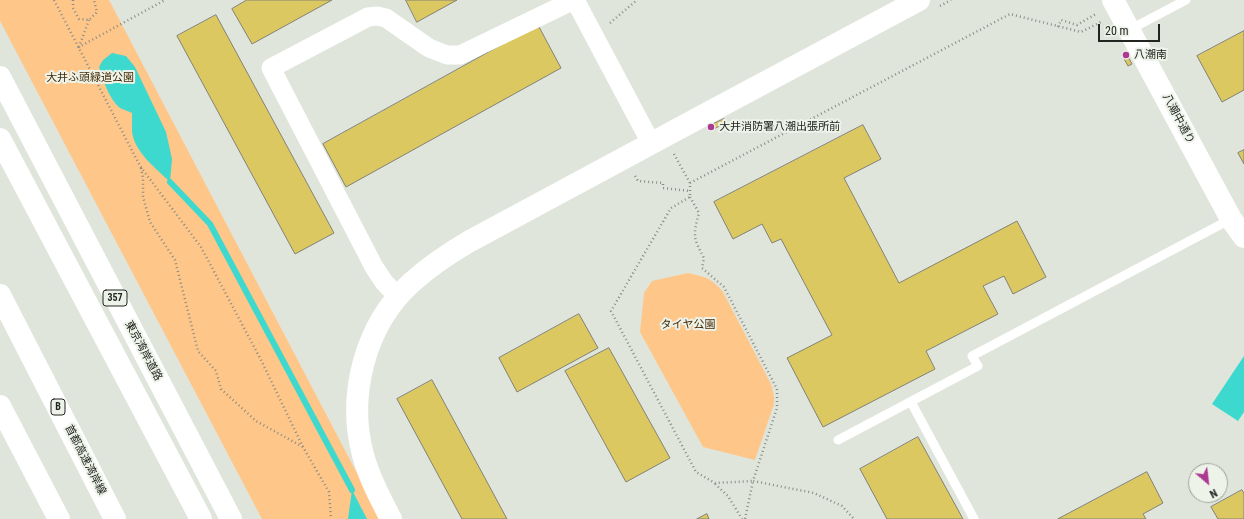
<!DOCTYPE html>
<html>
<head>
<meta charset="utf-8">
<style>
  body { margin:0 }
  #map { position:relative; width:1244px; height:519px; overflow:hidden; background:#e0e5db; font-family:"Roboto Condensed",sans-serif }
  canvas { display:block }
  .north { position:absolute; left:1188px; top:463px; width:40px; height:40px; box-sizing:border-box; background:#edf3e8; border:1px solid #9ca198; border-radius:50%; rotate:152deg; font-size:11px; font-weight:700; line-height:16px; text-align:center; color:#232521 }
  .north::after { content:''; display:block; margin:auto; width:14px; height:18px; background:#ad3992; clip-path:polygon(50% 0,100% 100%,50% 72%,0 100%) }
  .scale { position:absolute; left:1098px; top:24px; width:62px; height:18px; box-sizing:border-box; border:2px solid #232521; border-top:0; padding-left:5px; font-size:12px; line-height:14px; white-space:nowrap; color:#232521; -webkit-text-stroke:3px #edf3e8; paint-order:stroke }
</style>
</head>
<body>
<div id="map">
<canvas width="1244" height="519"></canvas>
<div class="north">N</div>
<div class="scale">20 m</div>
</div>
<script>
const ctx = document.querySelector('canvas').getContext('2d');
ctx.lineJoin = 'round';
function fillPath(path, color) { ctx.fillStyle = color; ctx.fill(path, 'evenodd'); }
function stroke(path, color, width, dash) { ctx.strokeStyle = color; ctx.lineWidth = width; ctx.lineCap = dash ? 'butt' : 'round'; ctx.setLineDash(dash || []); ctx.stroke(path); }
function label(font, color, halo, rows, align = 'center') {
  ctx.font = font + ' "Roboto Condensed","Noto Sans JP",sans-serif'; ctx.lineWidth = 4; ctx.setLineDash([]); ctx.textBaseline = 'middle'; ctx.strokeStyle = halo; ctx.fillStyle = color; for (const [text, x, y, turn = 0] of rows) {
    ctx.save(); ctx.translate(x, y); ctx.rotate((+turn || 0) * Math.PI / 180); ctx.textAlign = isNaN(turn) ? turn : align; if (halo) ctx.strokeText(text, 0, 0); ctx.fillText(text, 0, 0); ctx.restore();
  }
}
const green = new Path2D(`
  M 0,0 L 109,0 L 381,519 L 262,519 L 0,21 Z
  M 688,273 C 705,277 712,278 723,292 L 771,384 L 774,396 L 774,404 L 755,460 L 703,447 L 640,332 L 644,293 L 652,281 Z`);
const water = new Path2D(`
  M 112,53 L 126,56 L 135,67 L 166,132 L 172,159 L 170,182 C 156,168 135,153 132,132 C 132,126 132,119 132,113 C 129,111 123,110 120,108 C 109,99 103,80 99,67 L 103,60 Z
  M 1244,356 L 1244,412 L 1238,421 L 1212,404 Z
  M 352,490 L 367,519 L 348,519 Z`);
const stream = new Path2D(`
  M 170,182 L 210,224 L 352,490`);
const building = new Path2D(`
  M 247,0 L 332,0 L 252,44 L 232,9 Z
  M 406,0 L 457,0 L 417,22 Z
  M 216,15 L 334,233 L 295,254 L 177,36 Z
  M 538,25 L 561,68 L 346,187 L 323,144 Z
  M 1244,31 L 1244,90 L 1222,102 L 1197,56 Z
  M 1126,53 L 1132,64 L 1128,66 L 1122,55 Z
  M 724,119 L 725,123 L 712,130 L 709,126 Z
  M 863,125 L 881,159 L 844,178 L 899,283 L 1017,221 L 1046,277 L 1013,294 L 1004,276 L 983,286 L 998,314 L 926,351 L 935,369 L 823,427 L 787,358 L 832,335 L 781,239 L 772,243 L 762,224 L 733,239 L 714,202 Z
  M 1244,150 L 1244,164 L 1238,153 Z
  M 579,314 L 598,348 L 517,392 L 499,358 Z
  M 609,348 L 670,458 L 626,482 L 565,371 Z
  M 432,380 L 507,519 L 462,519 L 397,399 Z
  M 918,437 L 963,519 L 887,519 L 860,469 Z
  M 1147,472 L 1163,503 L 1143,514 L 1146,519 L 1058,519 Z
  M 1242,490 L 1244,493 L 1244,519 L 1218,519 L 1211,507 Z
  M 707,514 L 709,519 L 697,519 Z`);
const path = new Path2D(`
  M 54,0 L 140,166 L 201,247 L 261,360 L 303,447 L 329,492 L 331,519
  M 73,0 L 73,8 L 79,19 L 89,20 L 97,12 L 94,0
  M 940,6 L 951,0
  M 89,20 L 79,47 L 165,0
  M 610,23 L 637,0
  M 1058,27 L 1061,20 L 1077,25 L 1096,14
  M 674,154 L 690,183 L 690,197 L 671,208 L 611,311 L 696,472 L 715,483 L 753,481 L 745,519
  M 141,168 L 143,178 L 143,197 L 150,222 L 175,260 L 198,351 L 216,371 L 221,389 L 256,421 L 303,447
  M 635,176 L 638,181 L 663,183 L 663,188 L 690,191
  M 690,183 L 1010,14 L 1081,32 L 1101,22
  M 690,197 L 699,213 C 693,235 693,238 704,258 L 702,268 L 724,287 L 777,389 L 777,408 L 753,481 L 814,493 L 842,506 L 854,519
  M 715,484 L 728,496 L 742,519`);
const lane = new Path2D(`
  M 1129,30 L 1186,0
  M 911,402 L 974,519
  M 838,440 L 978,366 L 972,356 L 1231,219`);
const street = new Path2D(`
  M 575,0 L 651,143
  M 398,297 L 384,282 L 374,267 L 271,68 L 368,17 L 377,16 L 386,18 L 429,48 L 447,55 L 460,55 L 574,0`);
const secondary = new Path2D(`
  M 1113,0 L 1231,219 L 1244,237
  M 391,519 C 380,498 369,477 363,455 C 347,395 365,325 411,283 C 429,267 449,253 470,241 L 704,115 L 919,0`);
const highway = new Path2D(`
  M 0,77 L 231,519
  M 0,139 L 201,519
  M 0,295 L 115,519
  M 0,406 L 59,519`);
const markers = [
  [1126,55,4,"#ad3992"],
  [711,127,4,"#ad3992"]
];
const shields = [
  [115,298,24],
  [58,407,14]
];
const shieldNames = [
  ["357",115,298],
  ["B",58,407]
];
const poiNames = [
  ["八潮南",1134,55],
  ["大井消防署八潮出張所前",719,127]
];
const parkNames = [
  ["大井ふ頭緑道公園",90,78],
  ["タイヤ公園",688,325]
];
const streetNames = [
  ["八潮中通り",1178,119,62],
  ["東京湾岸道路",143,351,62],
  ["首都高速湾岸線",85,460,63]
];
fillPath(green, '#fec688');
fillPath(water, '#3dd9ce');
stroke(stream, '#3dd9ce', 6);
fillPath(building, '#dcc860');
stroke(building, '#828176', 1);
stroke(path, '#898c85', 2.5, [1, 3]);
stroke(lane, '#fff', 9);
stroke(street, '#fff', 19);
stroke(secondary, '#fff', 22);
stroke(highway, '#fff', 22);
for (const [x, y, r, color] of markers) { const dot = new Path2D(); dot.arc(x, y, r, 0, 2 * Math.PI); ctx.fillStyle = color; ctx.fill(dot); stroke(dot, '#edf3e8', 1.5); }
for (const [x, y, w] of shields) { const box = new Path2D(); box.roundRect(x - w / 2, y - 8, w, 16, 3); ctx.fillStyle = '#edf3e8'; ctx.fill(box); stroke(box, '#232521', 1); }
label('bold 10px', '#232521', null, shieldNames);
label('11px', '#232521', '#edf3e8', poiNames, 'left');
label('11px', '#462b07', '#edf3e8', parkNames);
label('11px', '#232521', '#edf3e8', streetNames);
</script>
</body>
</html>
